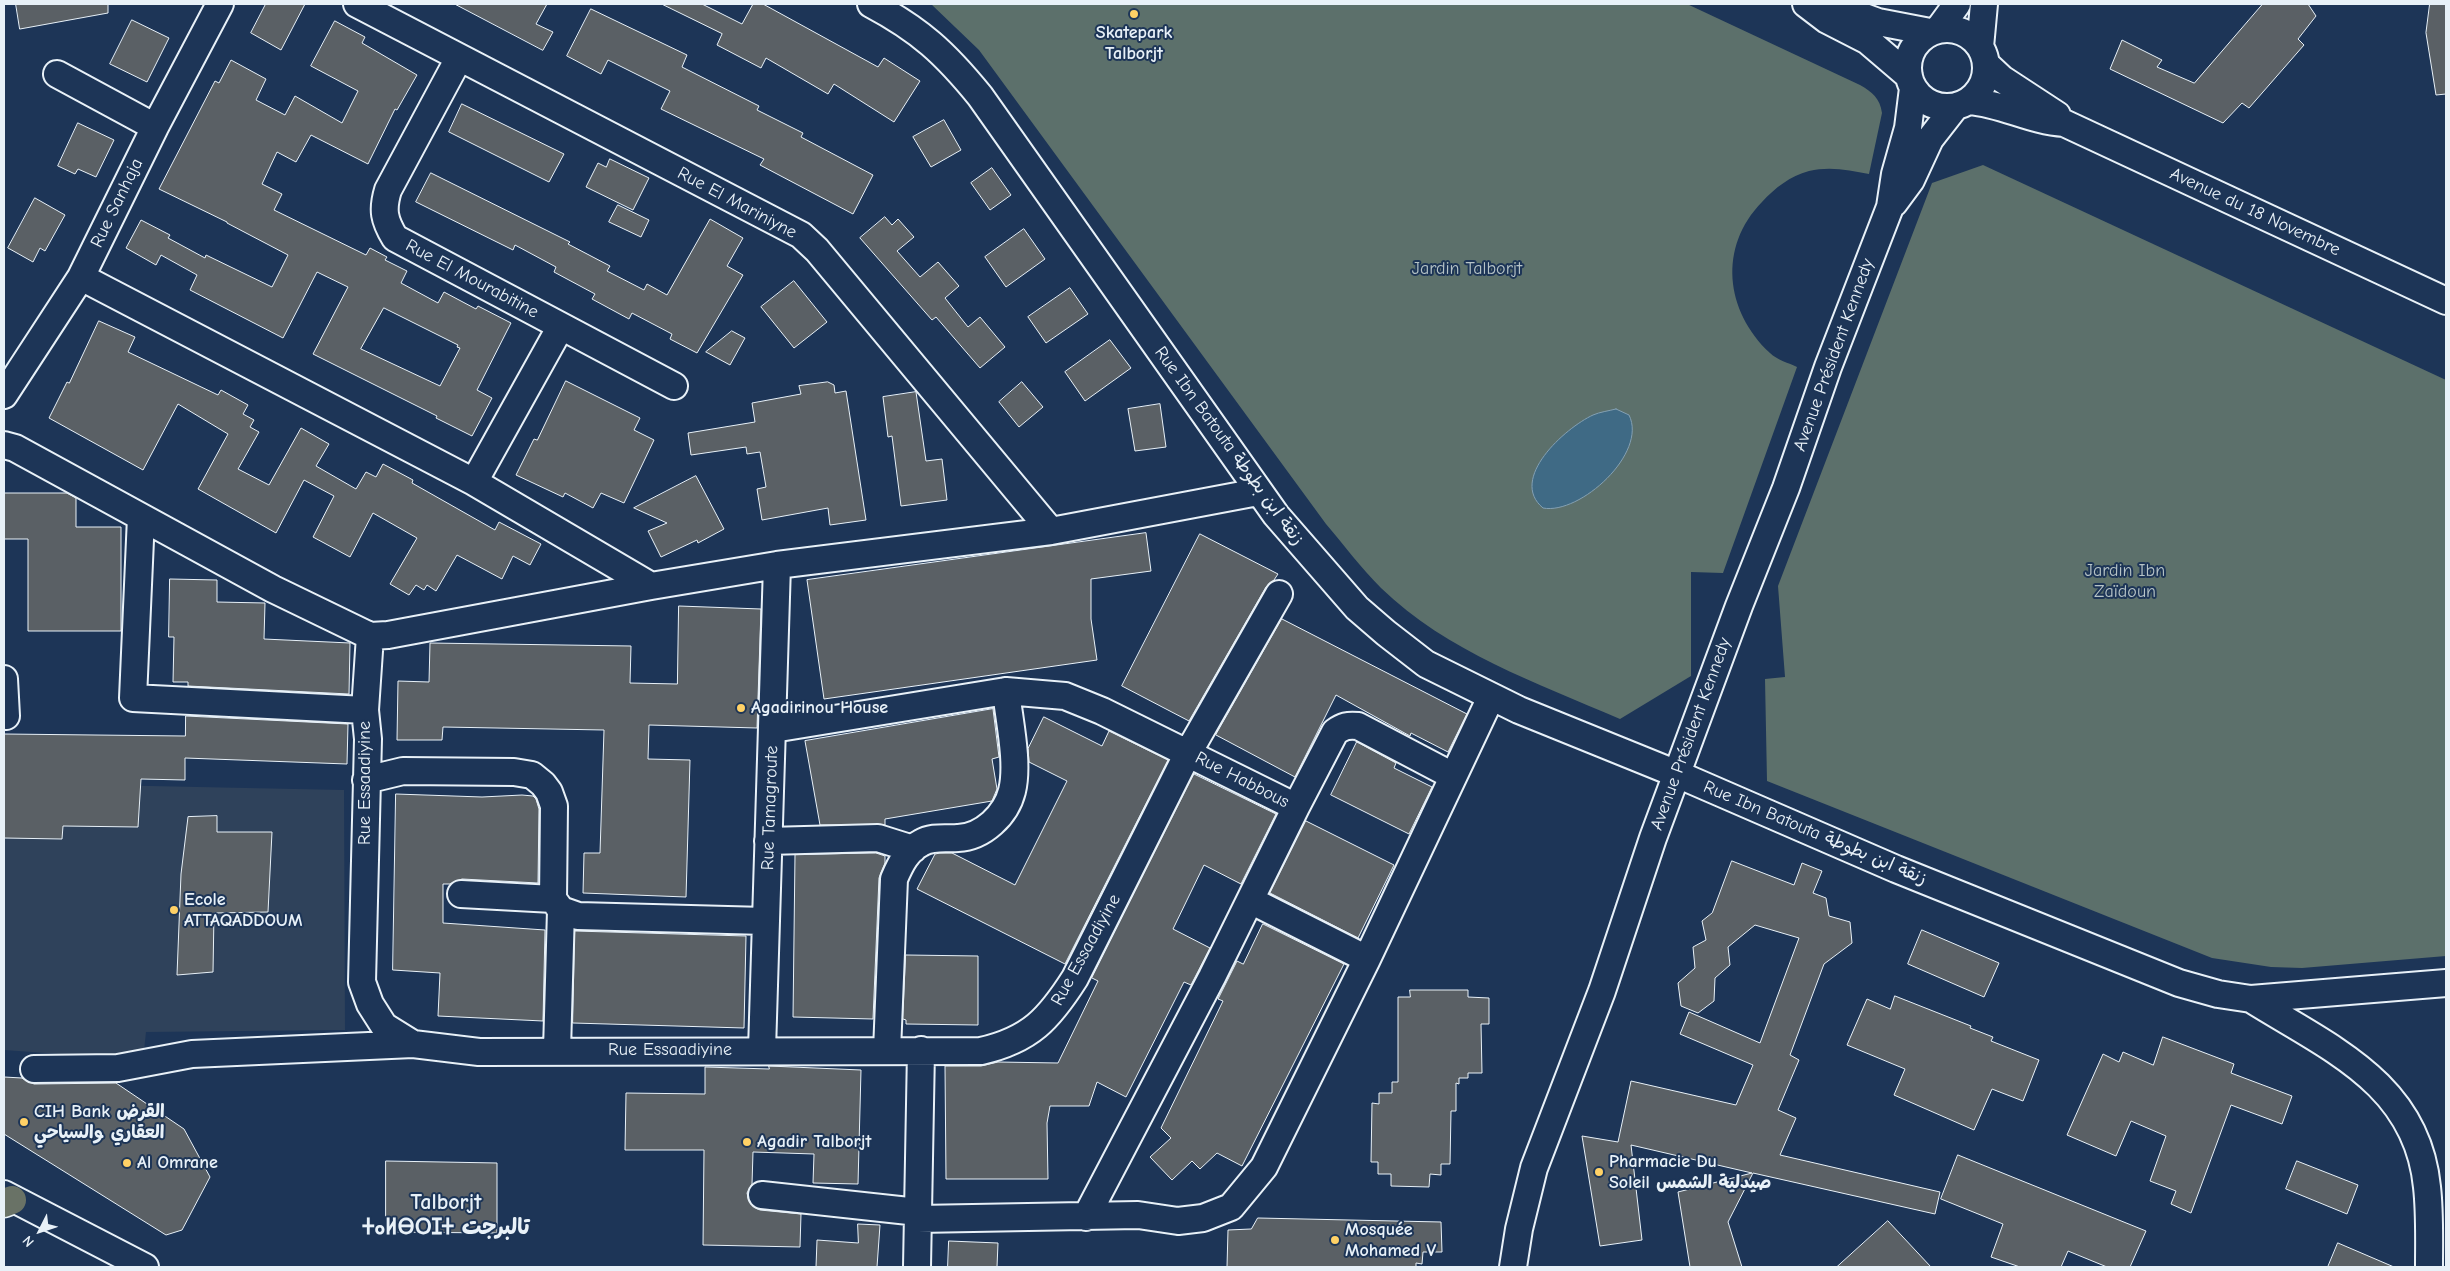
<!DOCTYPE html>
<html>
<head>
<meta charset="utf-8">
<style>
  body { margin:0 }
  #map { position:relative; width:2450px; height:1271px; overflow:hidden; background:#1d3557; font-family:"Comic Neue",sans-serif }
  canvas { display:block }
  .frame { position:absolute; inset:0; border:5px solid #e8f1f8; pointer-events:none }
  .north { position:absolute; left:15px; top:1206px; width:50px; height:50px; -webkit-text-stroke:4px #1d3557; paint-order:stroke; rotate:229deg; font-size:14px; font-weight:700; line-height:20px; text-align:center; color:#e8f1f8 }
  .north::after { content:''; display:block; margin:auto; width:18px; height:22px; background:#e8f1f8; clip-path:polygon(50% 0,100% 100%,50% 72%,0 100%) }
</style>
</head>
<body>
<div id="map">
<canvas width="2450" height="1271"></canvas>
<div class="frame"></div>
<div class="north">N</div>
</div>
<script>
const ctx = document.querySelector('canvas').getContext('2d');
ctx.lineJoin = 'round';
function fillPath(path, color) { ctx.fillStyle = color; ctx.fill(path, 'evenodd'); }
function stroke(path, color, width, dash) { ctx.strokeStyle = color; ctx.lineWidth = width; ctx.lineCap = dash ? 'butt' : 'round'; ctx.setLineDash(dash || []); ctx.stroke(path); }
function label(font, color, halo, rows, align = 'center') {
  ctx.font = font + ' "Comic Neue","Playpen Sans Arabic","Noto Sans Tifinagh",sans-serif'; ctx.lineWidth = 4; ctx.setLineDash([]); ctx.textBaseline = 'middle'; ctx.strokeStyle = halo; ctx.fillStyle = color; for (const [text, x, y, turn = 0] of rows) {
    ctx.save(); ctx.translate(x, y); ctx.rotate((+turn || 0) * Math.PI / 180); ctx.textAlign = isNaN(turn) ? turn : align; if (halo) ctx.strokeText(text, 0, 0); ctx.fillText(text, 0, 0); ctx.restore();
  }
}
const built = new Path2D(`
  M 4,783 L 344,790 L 345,1030 L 146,1032 L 143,1060 L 4,1050 Z`);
const green = new Path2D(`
  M 931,4 L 1687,4 L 1860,85 C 1872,92 1880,98 1882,113 L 1869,174 C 1850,170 1829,166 1809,171 C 1790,176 1775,188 1762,202 C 1718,247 1725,311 1770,353 C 1777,360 1789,363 1797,367 L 1723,573 L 1691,572 L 1691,676 L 1620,719 C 1537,683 1447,652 1381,588 C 1361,568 1344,545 1326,524 L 979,50 Z
  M 1983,165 L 2446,380 L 2446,956 L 2302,968 L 2271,967 L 2212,958 L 1767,781 L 1765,679 L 1785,677 L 1778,586 L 1932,183 Z`);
const water = new Path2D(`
  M 1616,409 L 1629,415 C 1648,453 1580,515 1543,508 C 1508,479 1565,428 1593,415 C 1600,412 1608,411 1616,409 Z`);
const building = new Path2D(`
  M 16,4 L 108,4 L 108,13 L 20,29 Z
  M 266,4 L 305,4 L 281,50 L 251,33 Z
  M 455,4 L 547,4 L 536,24 L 553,32 L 543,50 Z
  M 662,4 L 702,4 L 742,24 L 753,4 L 763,4 L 878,67 L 884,58 L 920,81 L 894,122 L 834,84 L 828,94 L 766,58 L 761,68 L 717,45 L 722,34 Z
  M 2263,4 L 2308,4 L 2316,16 L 2298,39 L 2304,45 L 2249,108 L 2242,103 L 2223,123 L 2110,69 L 2122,40 L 2162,60 L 2157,67 L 2194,83 Z
  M 2430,4 L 2446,4 L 2446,94 L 2436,95 L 2426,33 Z
  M 591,9 L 687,55 L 682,67 L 759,106 L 757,110 L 803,133 L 801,137 L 873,175 L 853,214 L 760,165 L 764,159 L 661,109 L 670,91 L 608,60 L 601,74 L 567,56 Z
  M 132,20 L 169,38 L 147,82 L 110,64 Z
  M 335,21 L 365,37 L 362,43 L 417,75 L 397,110 L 395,109 L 368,164 L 311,135 L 296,162 L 277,152 L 262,184 L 282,194 L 274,210 L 366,255 L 370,248 L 387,257 L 385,260 L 407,271 L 401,283 L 438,303 L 444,292 L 476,309 L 478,306 L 511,323 L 477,390 L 492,398 L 472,436 L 436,418 L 437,416 L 313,354 L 348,287 L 317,272 L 283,338 L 190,290 L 197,275 L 161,255 L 156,265 L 126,248 L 141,220 L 170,235 L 168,238 L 205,258 L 206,255 L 272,287 L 288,255 L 227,223 L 227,222 L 159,189 L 215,81 L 219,83 L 231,60 L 266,79 L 256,100 L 285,115 L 295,96 L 342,123 L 358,91 L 311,66 ZM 384,308 L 458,345 L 457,347 L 460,348 L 440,386 L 361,349 Z
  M 462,104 L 564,154 L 549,182 L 449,132 Z
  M 944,120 L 961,150 L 931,167 L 913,137 Z
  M 78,123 L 114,140 L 96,177 L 78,169 L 75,174 L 58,166 Z
  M 610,159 L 649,178 L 633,210 L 586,187 L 598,163 L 606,167 Z
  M 992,168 L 1011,195 L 990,210 L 971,183 Z
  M 431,173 L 570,242 L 568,244 L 610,266 L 607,271 L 644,290 L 647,284 L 667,295 L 710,219 L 743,238 L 727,266 L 743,275 L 697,353 L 670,339 L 672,334 L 632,313 L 629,319 L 592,299 L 595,294 L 554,272 L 556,267 L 515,245 L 513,250 L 416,202 Z
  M 35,198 L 65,215 L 45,251 L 40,248 L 33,262 L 8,248 Z
  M 618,205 L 649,220 L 641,237 L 609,222 Z
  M 885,217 L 892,225 L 898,219 L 914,237 L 897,251 L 920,277 L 938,262 L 959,286 L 945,298 L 968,327 L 980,317 L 1005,347 L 980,368 L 936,317 L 932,320 L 860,238 Z
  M 1024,229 L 1045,259 L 1006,287 L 985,257 Z
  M 794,281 L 827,322 L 794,348 L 761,307 Z
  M 1070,288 L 1088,314 L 1046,343 L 1028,317 Z
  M 99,321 L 135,337 L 128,352 L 218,395 L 221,390 L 248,405 L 243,414 L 254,420 L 250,427 L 259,432 L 238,469 L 269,485 L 301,428 L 329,444 L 316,466 L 356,489 L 366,472 L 376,477 L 383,464 L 413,480 L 412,483 L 495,530 L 499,522 L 541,544 L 530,565 L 513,556 L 502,579 L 457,555 L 436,591 L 427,585 L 424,590 L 416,585 L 409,595 L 390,584 L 417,538 L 373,513 L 350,557 L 313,537 L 334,496 L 304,480 L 276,533 L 198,489 L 228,434 L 178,404 L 143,470 L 49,418 L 67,382 L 69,383 Z
  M 732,331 L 745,338 L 730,365 L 706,352 Z
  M 1110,340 L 1131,368 L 1085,401 L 1065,372 Z
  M 566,381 L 640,418 L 634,430 L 654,440 L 624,503 L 601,493 L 593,508 L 565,493 L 563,497 L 516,475 L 534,439 L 537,440 Z
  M 828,382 L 834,385 L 835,393 L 846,391 L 866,520 L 830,525 L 828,508 L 762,520 L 757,489 L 766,487 L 760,452 L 747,454 L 746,447 L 691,455 L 688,433 L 755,422 L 752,403 L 801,394 L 799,386 Z
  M 1022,382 L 1043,407 L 1019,427 L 999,402 Z
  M 916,392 L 926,461 L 942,459 L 947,500 L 901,506 L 892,436 L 888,437 L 883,397 Z
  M 1160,404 L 1166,447 L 1135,451 L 1128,409 Z
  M 696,476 L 724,529 L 698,543 L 697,540 L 661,557 L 648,531 L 667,523 L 634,508 Z
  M 4,493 L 67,493 L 76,498 L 76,527 L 121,527 L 121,631 L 28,631 L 28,539 L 4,539 Z
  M 1146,533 L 1151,571 L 1091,579 L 1091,619 L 1097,660 L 824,699 L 807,580 Z
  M 1200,534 L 1278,574 L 1274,580 L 1266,587 L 1189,721 L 1122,686 Z
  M 170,579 L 217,580 L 217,602 L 265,603 L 264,639 L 350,643 L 349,694 L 188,686 L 188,682 L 173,682 L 174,637 L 169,637 Z
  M 679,606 L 761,609 L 757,728 L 649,725 L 648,759 L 690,760 L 686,897 L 583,893 L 584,853 L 600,853 L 604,730 L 443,727 L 442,740 L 397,740 L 398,681 L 429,682 L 430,643 L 631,646 L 630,683 L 677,684 Z
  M 1282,619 L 1467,714 L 1448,752 L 1411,733 L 1410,736 L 1336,695 L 1295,777 L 1216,735 Z
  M 993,709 L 999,757 L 992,759 L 997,789 L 992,801 L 885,819 L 885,825 L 820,825 L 805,741 Z
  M 186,716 L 348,724 L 347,764 L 185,758 L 185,780 L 141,779 L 138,827 L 63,826 L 62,839 L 4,838 L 4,734 L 185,736 Z
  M 1044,717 L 1102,746 L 1109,731 L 1168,760 L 1065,964 L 917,889 L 935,854 L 940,853 L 952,853 L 1015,885 L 1067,781 L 1029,762 L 1028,749 Z
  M 1357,742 L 1396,763 L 1394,768 L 1432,787 L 1409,834 L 1331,795 Z
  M 1194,774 L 1276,814 L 1241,884 L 1204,865 L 1173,929 L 1210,948 L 1191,985 L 1184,982 L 1126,1097 L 1097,1082 L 1089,1106 L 1050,1106 L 1047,1123 L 1048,1179 L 946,1179 L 945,1066 L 981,1066 L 998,1062 L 1058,1063 L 1098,981 L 1092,978 Z
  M 396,794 L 482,797 L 522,795 L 533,796 L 536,799 L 539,809 L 538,883 L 462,879 L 450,884 L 443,884 L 443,923 L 545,930 L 543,1021 L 438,1016 L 440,973 L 393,970 Z
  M 217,816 L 217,832 L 272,832 L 268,912 L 214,913 L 213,972 L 177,975 L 181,874 L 188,817 Z
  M 1306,821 L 1394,865 L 1358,938 L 1270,893 Z
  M 876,853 L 885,856 L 885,863 L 879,878 L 873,1019 L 793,1017 L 795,855 Z
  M 1732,861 L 1794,885 L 1802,863 L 1822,871 L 1813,893 L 1826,898 L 1829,916 L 1850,922 L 1852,943 L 1824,964 L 1790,1055 L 1799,1060 L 1778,1110 L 1796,1118 L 1780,1155 L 1940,1192 L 1935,1214 L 1753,1173 L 1728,1222 L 1742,1267 L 1690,1267 L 1678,1192 L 1752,1173 L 1631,1145 L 1642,1240 L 1600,1246 L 1582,1136 L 1618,1142 L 1631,1081 L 1736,1105 L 1753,1065 L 1680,1034 L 1689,1012 L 1760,1043 L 1799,938 L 1755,925 L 1728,947 L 1730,965 L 1715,978 L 1714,1001 L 1698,1013 L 1681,1006 L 1678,983 L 1695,968 L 1693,947 L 1706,940 L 1702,921 L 1712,913 Z
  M 1263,924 L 1344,964 L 1242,1166 L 1217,1153 L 1200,1169 L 1192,1161 L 1172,1180 L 1150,1157 L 1171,1138 L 1161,1128 L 1223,1001 L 1218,999 L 1237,961 L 1243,964 Z
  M 1922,930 L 1999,963 L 1984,997 L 1908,964 Z
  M 575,931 L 746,936 L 744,1028 L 573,1023 Z
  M 906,955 L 978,956 L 978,1025 L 906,1024 L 906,1020 L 903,1019 Z
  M 1410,990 L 1468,990 L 1468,997 L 1489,998 L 1489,1024 L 1481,1024 L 1482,1073 L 1468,1073 L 1468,1078 L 1459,1078 L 1459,1084 L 1456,1083 L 1456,1111 L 1451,1111 L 1450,1164 L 1441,1164 L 1441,1175 L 1430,1174 L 1429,1187 L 1391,1186 L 1391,1174 L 1378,1174 L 1378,1162 L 1371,1162 L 1372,1103 L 1379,1104 L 1379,1093 L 1392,1093 L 1392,1082 L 1398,1082 L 1398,997 L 1410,997 Z
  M 1895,996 L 1971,1026 L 1970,1028 L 1993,1037 L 1991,1041 L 2039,1060 L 2023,1101 L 1992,1089 L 1974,1130 L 1894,1095 L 1905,1069 L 1847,1045 L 1867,999 L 1890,1009 Z
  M 2163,1037 L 2234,1064 L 2231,1073 L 2292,1096 L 2282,1124 L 2231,1105 L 2191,1213 L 2171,1204 L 2176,1191 L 2150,1181 L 2166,1136 L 2131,1121 L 2116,1156 L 2067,1135 L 2103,1054 L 2119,1062 L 2123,1052 L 2153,1065 Z
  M 769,1066 L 861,1070 L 858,1184 L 813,1183 L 814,1154 L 753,1152 L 752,1184 L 747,1193 L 749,1201 L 754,1207 L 760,1210 L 801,1214 L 800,1247 L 703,1245 L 704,1150 L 625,1150 L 626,1093 L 705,1094 L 705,1067 L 769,1069 Z
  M 4,1077 L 22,1078 L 34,1084 L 116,1083 L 184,1129 L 210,1177 L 182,1230 L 166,1235 L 4,1134 Z
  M 1958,1155 L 2146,1231 L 2130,1267 L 2107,1267 L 2068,1251 L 2061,1267 L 2020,1267 L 1991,1257 L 2003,1224 L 1941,1199 Z
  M 386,1161 L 497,1163 L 497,1233 L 386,1232 Z
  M 2297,1161 L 2358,1185 L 2347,1214 L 2286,1189 Z
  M 1258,1218 L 1441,1222 L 1442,1252 L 1423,1252 L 1422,1264 L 1416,1263 L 1416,1267 L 1227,1267 L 1228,1230 L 1251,1229 Z
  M 1888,1221 L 1931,1267 L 1837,1267 Z
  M 858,1224 L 880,1225 L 877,1267 L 816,1267 L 817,1240 L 858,1243 Z
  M 949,1241 L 998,1243 L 997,1267 L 948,1267 Z
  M 2338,1243 L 2394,1267 L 2328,1267 Z`);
const minor = new Path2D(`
  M 357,4 L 801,235 L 817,250 L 1051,531
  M 871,4 C 920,30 945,53 980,96 L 1276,515 L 1357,608 L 1386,633 L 1426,664 L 1519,710 L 1677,774 L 1896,869 L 2179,983 L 2218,994 L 2251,999 L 2446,983
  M 1806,4 L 1827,20 L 1868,41 L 1909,76
  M 1829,4 L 1878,22 L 1930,32
  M1908 68a39 39 0 1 1 78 0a39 39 0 1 1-78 0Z
  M 1938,30 L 1957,4
  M 1980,47 L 1984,4
  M 459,58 L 388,190 C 382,210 384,220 395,238 L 674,386
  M 1987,65 L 2002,79 L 2057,115
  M 57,74 L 155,127
  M 1970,101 C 2003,104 2031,121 2064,123 L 2446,301
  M 1894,203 L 1911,180 L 1930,139 L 1955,107
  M 81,277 L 474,482 L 651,586
  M 4,395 L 81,277 L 155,127 L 220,4
  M 4,445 L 15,448 L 273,589 L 370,636 L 388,635 L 651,586 L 777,565 L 1051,531 L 1258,492
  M 474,482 L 561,326
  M 141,517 L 133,698 L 365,710
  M 370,636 L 365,710 L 368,739 L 362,982 L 370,1004 L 384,1026 L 413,1044 L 479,1052 L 981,1051 C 1030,1040 1049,1019 1075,978 L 1188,753 L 1279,594
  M 4,679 L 6,716
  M 773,729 L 1006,691 L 1065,696 L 1102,711 L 1296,807 L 1212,977 L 1086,1217
  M 366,780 L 403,771 L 514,772 L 532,775 L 543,784 L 549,792 L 554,806 L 553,899 L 561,910 L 578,916 L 765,921
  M 1296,807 L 1335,732 C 1343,726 1348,725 1358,726 L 1453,776
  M 768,841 L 878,838 L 913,849
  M 461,894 L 553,899
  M 1250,900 L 1367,959
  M 2251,999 C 2329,1048 2417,1083 2427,1187 C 2430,1213 2429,1241 2429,1267
  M 557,1050 L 561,910
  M 762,1050 L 777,565
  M 887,1051 L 894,879 C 900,865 907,850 921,843 C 932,836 946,839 958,838 C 983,837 1006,815 1012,791 C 1019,763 1009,720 1006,691
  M 34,1069 L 118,1068 L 192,1054 L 413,1044
  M 4,1194 L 145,1267
  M 762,1195 L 918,1212
  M 918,1219 L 1138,1215 L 1178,1221 L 1203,1218 L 1231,1207 L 1264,1167 L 1367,959 L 1491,697
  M 917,1267 L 921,1050
  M 1513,1267 L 1519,1229 L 1534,1168 L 1602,991 L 1653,838 L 1739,606 L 1786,488 L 1828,367 L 1890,207 L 1895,174 L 1908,128 L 1913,88`);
const major = new Path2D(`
  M 4,1203 L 12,1200`);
const markers = [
  [1134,14,5,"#ffd166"],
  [741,708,5,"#ffd166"],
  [174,910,5,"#ffd166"],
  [24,1122,5,"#ffd166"],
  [747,1142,5,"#ffd166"],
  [127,1163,5,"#ffd166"],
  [1599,1172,5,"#ffd166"],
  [1335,1240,5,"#ffd166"]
];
const poiNames = [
  ["Skatepark",1134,33,"center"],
  ["Talborjt",1134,54,"center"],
  ["Agadirinou House",751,708],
  ["Ecole",184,900],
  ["ATTAQADDOUM",184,921],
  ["CIH Bank القرض",34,1112],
  ["العقاري والسياحي",34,1133],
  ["Agadir Talborjt",757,1142],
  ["Pharmacie Du",1609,1162],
  ["Soleil صيدلية الشمس",1609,1183],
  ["Al Omrane",137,1163],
  ["Mosquée",1345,1230],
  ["Mohamed V",1345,1251]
];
const streetNames = [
  ["Rue Sanhaja",117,203,-64],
  ["Rue El Mariniyne",737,203,28],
  ["Avenue du 18 Novembre",2255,212,25],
  ["Rue El Mourabitine",472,279,28],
  ["Avenue Président Kennedy",1834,355,-70],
  ["Rue Ibn Batouta زنقة ابن بطوطة",1229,446,54],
  ["Avenue Président Kennedy",1691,734,-70],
  ["Rue Habbous",1242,780,27],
  ["Rue Essaadiyine",365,783,-90],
  ["Rue Tamagroute",770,808,-88],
  ["Rue Ibn Batouta زنقة ابن بطوطة",1815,833,23],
  ["Rue Essaadiyine",1086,950,-61],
  ["Rue Essaadiyine",670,1050]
];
const parkNames = [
  ["Jardin Talborjt",1467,269],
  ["Jardin Ibn",2125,571],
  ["Zaïdoun",2125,592]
];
const districtNames = [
  ["Talborjt",446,1203],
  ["ⵜⴰⵍⴱⵔⵊⵜ تالبرجت",446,1228]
];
fillPath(built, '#2f425b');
fillPath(green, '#5c706b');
fillPath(water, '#3f6a85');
stroke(water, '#83a0b3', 1);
fillPath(building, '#5a6065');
stroke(building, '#e8f1f8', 1);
stroke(minor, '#e8f1f8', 30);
stroke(major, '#e8f1f8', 31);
stroke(minor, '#1d3557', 26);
stroke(major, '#697266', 28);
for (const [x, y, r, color] of markers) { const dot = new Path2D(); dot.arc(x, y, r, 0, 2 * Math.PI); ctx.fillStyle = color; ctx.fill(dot); stroke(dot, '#1d3557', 2); }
label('bold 18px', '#e8f1f8', '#1d3557', poiNames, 'left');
label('18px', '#e8f1f8', '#1d3557', streetNames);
label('18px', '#b7c4c7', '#1d3557', parkNames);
label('bold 22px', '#e8f1f8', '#1d3557', districtNames);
</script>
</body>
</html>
